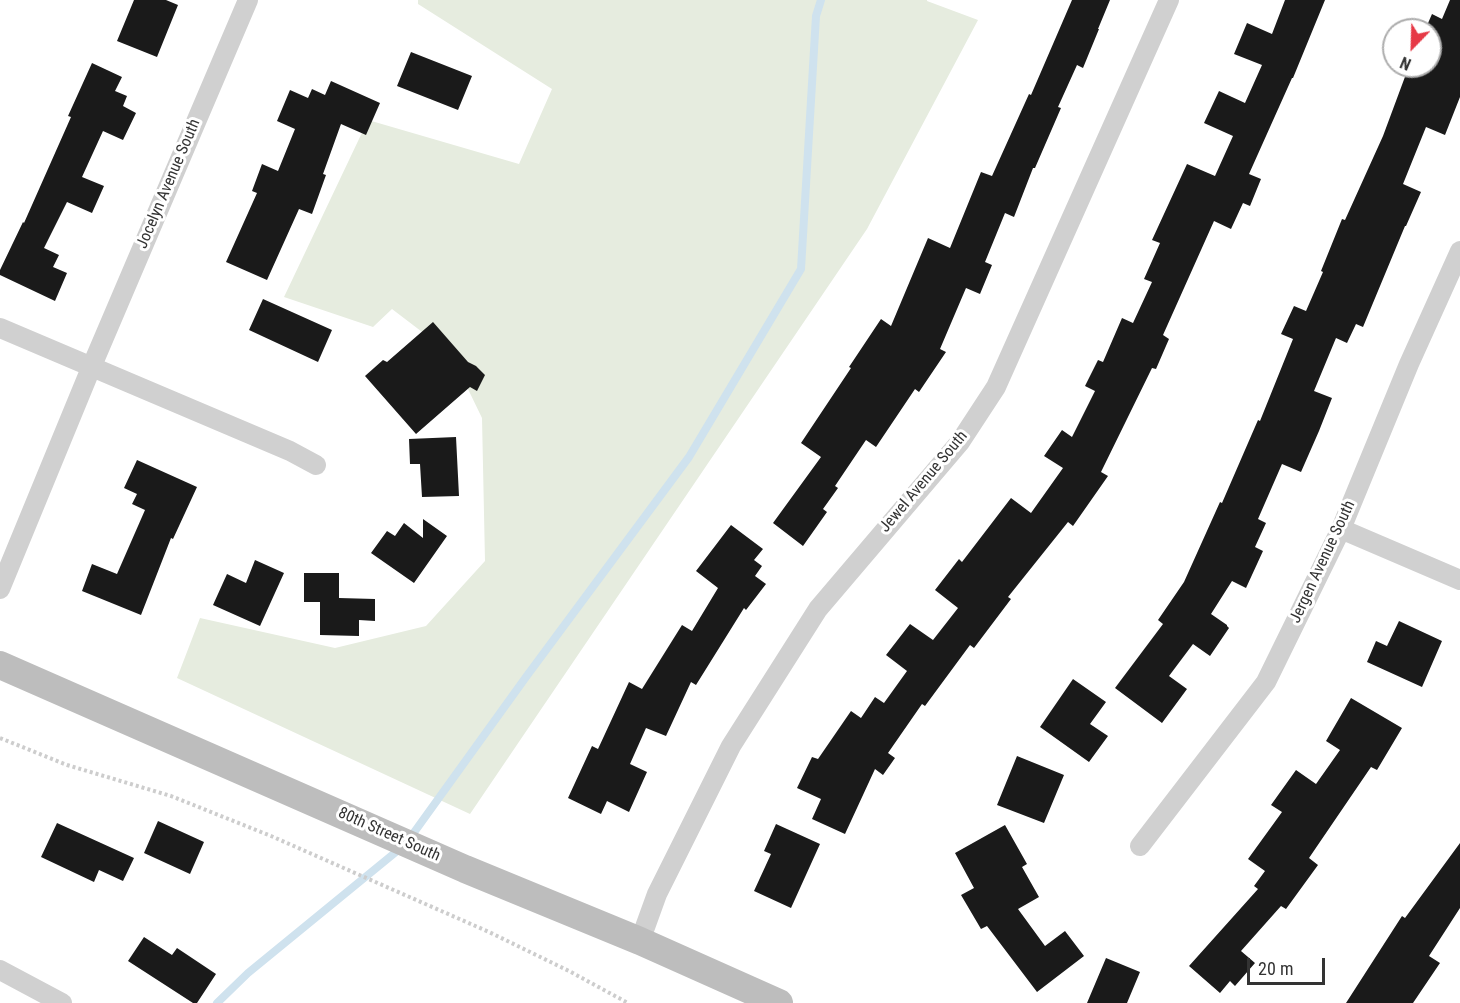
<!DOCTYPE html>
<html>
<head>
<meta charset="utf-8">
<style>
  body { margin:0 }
  #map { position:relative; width:1460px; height:1003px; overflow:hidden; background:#fff; font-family:"Roboto Condensed",sans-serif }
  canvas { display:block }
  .north { position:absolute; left:1382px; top:18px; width:60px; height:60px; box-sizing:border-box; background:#fff; border:2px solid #adadad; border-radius:50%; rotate:203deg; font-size:16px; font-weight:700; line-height:24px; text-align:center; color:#333 }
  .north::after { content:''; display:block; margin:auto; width:21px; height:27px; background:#e63946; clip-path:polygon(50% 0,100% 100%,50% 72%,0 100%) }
  .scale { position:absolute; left:1247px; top:958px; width:78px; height:27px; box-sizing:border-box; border:3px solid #333; border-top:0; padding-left:8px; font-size:18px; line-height:21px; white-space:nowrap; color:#333; -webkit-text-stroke:4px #fff; paint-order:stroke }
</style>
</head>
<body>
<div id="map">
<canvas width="1460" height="1003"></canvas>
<div class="north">N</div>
<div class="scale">20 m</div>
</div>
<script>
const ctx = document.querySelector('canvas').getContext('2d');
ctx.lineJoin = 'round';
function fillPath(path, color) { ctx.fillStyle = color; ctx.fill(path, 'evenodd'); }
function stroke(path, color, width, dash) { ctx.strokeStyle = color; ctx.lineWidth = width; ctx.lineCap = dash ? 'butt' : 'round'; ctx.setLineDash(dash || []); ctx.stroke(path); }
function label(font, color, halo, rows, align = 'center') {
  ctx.font = font + ' "Roboto Condensed",sans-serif'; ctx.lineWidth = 6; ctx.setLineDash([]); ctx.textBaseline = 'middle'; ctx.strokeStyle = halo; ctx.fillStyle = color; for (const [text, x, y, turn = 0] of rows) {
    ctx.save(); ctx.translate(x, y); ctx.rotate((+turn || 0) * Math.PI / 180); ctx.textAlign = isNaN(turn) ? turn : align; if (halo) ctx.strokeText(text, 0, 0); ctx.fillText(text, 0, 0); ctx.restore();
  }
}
const green = new Path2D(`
  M 418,0 L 927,0 L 927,1 L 978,20 L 867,229 L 470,814 L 177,678 L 200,618 L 335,648 L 426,626 L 485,561 L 482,418 L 451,354 L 392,309 L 373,327 L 284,297 L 368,120 L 519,164 L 552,89 L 418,4 Z`);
const stream = new Path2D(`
  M 410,838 L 526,677 L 689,457 L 801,269 L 816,16 L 821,0
  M 217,1003 L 248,973 L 402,847`);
const building = new Path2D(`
  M 134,0 L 166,0 L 178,5 L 157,57 L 117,41 Z
  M 1072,0 L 1110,0 L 1098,29 L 1099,29 L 1083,68 L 1077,65 L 1058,107 L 1061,108 L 1035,168 L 1033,168 L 1014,217 L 1005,213 L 985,262 L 992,265 L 980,294 L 966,288 L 940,349 L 946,352 L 919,392 L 915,389 L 876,447 L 866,440 L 835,486 L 838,488 L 823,509 L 827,512 L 803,546 L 773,523 L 821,457 L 801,443 L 851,368 L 849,367 L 881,319 L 891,326 L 928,238 L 950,248 L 981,172 L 992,176 L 1029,94 L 1031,95 Z
  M 1285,0 L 1325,0 L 1293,78 L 1292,78 L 1249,174 L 1261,179 L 1250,206 L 1243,203 L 1231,229 L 1214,221 L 1163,335 L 1169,339 L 1156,369 L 1152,368 L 1101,472 L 1108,476 L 1073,526 L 1068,522 L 1008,597 L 1011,599 L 974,648 L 970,645 L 925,706 L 922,704 L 888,753 L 895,758 L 883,775 L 875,769 L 845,834 L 812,819 L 821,799 L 797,788 L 812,757 L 818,759 L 851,711 L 861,718 L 875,697 L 884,703 L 907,671 L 886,655 L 910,624 L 933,640 L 958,608 L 935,590 L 959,559 L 962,562 L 1011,498 L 1031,513 L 1063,468 L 1044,456 L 1062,430 L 1072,437 L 1095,391 L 1085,386 L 1098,360 L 1103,362 L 1122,318 L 1133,323 L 1152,282 L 1144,279 L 1160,243 L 1152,240 L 1187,164 L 1215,176 L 1233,136 L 1204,123 L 1219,91 L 1245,103 L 1262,65 L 1234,54 L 1247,23 L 1272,34 Z
  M 1450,0 L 1460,0 L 1460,97 L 1445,135 L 1426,127 L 1403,184 L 1421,192 L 1406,226 L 1405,226 L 1363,327 L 1356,324 L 1347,343 L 1336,338 L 1314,391 L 1332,398 L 1319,431 L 1301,472 L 1282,464 L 1258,519 L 1266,523 L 1255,547 L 1263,551 L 1246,588 L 1232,581 L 1211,614 L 1227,625 L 1227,626 L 1229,628 L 1210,656 L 1193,644 L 1169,676 L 1187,689 L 1162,723 L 1115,688 L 1163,624 L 1158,620 L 1184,582 L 1220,502 L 1222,503 L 1258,420 L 1260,421 L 1293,339 L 1281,334 L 1294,306 L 1306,311 L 1323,272 L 1321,271 L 1342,219 L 1345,220 L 1383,136 L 1409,66 L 1430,66 L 1430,30 L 1425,30 L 1432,14 L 1442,19 Z
  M 411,52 L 472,76 L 458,110 L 397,86 Z
  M 92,63 L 122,77 L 115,91 L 127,96 L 123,106 L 136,113 L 123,140 L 103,131 L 82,177 L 104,186 L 92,213 L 67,202 L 44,248 L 59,255 L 53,267 L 67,273 L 55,301 L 0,275 L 0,270 L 23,222 L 24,223 L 71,117 L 68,116 Z
  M 331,81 L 380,103 L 366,135 L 341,124 L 323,174 L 326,175 L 312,214 L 299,209 L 267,280 L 226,262 L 257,193 L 252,191 L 262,164 L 278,171 L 295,129 L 277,121 L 290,90 L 308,98 L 312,89 L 325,95 Z
  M 263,299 L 332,330 L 318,362 L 249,330 Z
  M 433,322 L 468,362 L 476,366 L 485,375 L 477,391 L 470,387 L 416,434 L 365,376 L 383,360 L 387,362 Z
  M 456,437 L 459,496 L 422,497 L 420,464 L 410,464 L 409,439 Z
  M 137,460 L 197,487 L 173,539 L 171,538 L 141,615 L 82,591 L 92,564 L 117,574 L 145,510 L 132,504 L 137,494 L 124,488 Z
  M 423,519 L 447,536 L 414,583 L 371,553 L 387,531 L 395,536 L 404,523 L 423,538 Z
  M 731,525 L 763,549 L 754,560 L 762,566 L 755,576 L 766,584 L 746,610 L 744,608 L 696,685 L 691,682 L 666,736 L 646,728 L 630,764 L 647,772 L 629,812 L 607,801 L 601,814 L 568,798 L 592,746 L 598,749 L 629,682 L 642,689 L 682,625 L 692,631 L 718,588 L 696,571 Z
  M 255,560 L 284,573 L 260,626 L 213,605 L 227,574 L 246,583 Z
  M 304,573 L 339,573 L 339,598 L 375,599 L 375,621 L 359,620 L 359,636 L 320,635 L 320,602 L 304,602 Z
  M 1399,621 L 1442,641 L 1422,687 L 1367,662 L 1376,641 L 1387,646 Z
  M 1073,679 L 1106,702 L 1090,724 L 1108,736 L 1089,762 L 1040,727 Z
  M 1351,698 L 1402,728 L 1377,770 L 1371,767 L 1309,858 L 1318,865 L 1286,909 L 1281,906 L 1241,951 L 1255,963 L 1235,986 L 1230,981 L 1220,993 L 1189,966 L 1258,889 L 1254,886 L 1265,871 L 1248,859 L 1282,812 L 1271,805 L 1296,770 L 1316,784 L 1340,750 L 1326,741 Z
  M 1017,756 L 1064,775 L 1044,823 L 997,805 Z
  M 158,821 L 204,842 L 190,874 L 144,853 Z
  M 57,823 L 134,858 L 123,881 L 99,870 L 94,882 L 41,857 Z
  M 776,824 L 820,844 L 791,908 L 754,891 L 771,854 L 764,851 Z
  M 1005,825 L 1027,864 L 1022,867 L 1039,897 L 1018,909 L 1045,946 L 1065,931 L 1084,956 L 1037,992 L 987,926 L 981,929 L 961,895 L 974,888 L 955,853 Z
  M 1460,843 L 1460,908 L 1429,956 L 1440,963 L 1413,1003 L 1346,1003 L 1402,916 L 1405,918 Z
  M 144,937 L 172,955 L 177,948 L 216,974 L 197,1003 L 193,1003 L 128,961 Z
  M 1106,958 L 1140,972 L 1127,1003 L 1087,1003 Z`);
const path = new Path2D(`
  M 0,738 L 67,765 L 171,796 L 271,836 L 489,932 L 569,971 L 628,1003`);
const minor = new Path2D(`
  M 0,328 L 290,451 L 316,465
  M 1341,529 L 1460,580
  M 0,589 L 91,368 L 248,0
  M 1140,846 L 1266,682 L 1341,529 L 1409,364 L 1460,251
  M 640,941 L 657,894 L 731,746 L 818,609 L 960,442 L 996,387 L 1169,0
  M 0,970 L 62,1003`);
const secondary = new Path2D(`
  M 0,665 L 465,869 L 640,941 L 779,1003`);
const streetNames = [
  ["Jocelyn Avenue South",169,184,-67],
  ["Jewel Avenue South",924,482,-50],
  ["Jergen Avenue South",1323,562,-65],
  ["80th Street South",389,835,24]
];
fillPath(green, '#e6ecdf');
stroke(stream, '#cfe2ee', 8);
fillPath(building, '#1a1a1a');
stroke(path, '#cdcdcd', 4, [3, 3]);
stroke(minor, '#d0d0d0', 20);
stroke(secondary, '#bdbdbd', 28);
label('16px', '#333', '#fff', streetNames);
</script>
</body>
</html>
